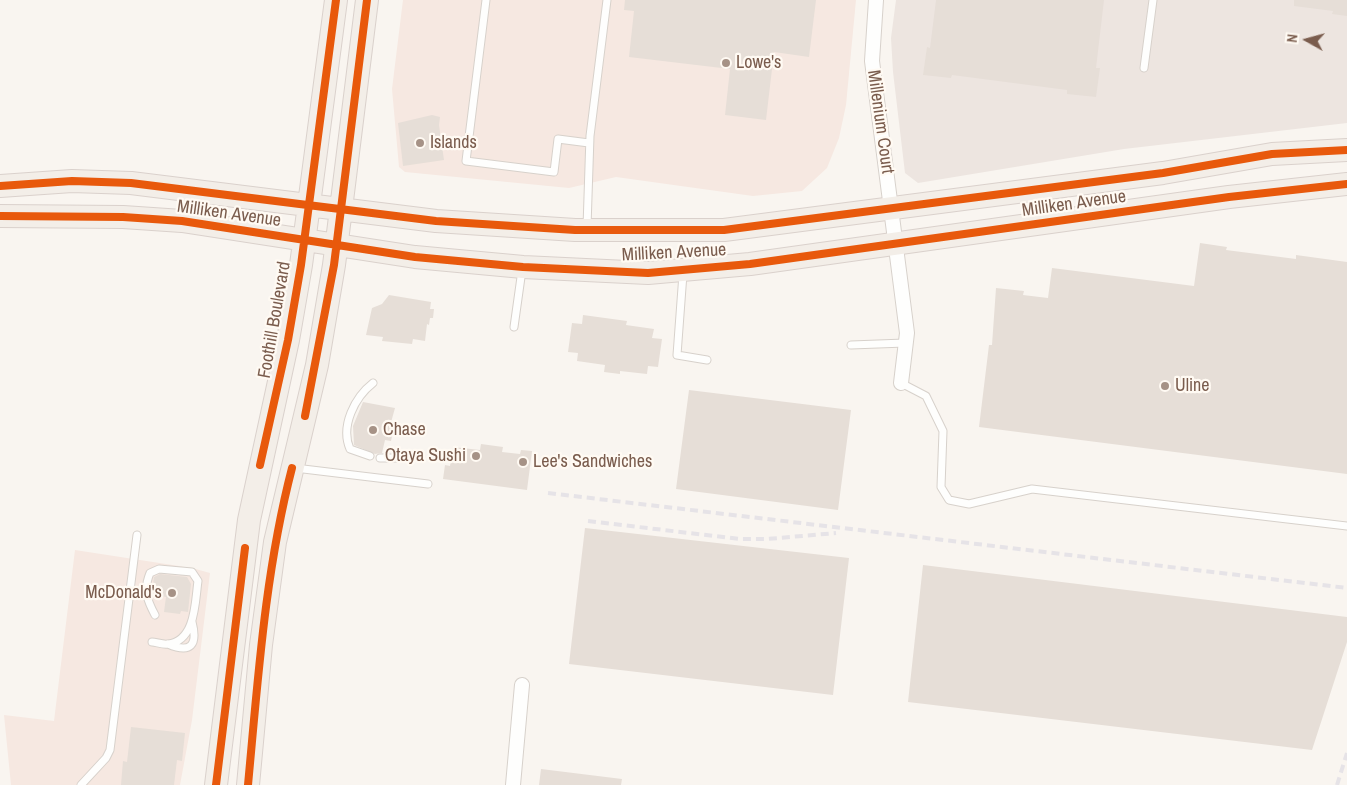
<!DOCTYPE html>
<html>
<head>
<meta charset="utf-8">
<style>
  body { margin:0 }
  #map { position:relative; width:1347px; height:785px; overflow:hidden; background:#f9f5f0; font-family:"Archivo Narrow",sans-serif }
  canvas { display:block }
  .north { position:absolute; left:1282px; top:15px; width:50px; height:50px; -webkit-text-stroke:4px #fffaf3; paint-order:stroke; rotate:277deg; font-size:14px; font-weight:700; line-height:20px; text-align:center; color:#7a5c4d }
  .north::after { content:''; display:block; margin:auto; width:18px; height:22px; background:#7a5c4d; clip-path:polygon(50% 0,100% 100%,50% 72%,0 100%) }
</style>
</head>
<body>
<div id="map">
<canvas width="1347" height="785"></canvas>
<div class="north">N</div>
</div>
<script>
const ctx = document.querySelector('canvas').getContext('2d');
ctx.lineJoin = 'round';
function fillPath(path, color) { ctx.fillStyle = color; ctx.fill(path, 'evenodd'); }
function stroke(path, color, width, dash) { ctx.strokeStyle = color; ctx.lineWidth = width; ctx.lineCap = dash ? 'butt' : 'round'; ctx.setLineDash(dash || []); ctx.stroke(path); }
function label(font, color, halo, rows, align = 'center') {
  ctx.font = font + ' "Archivo Narrow",sans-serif'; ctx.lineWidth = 4.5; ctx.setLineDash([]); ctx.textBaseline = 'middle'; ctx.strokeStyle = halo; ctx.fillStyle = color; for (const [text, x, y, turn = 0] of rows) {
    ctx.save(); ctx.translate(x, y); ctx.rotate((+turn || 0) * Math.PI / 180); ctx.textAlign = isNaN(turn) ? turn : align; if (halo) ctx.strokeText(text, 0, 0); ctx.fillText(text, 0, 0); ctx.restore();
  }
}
const commercial = new Path2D(`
  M 403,0 L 856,0 L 846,105 L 839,138 L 827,168 L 802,191 L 753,196 L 616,177 L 569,188 L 405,172 L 399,167 L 392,89 Z
  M 75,550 L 192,568 L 210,573 L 192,720 L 180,785 L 11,785 L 4,715 L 54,721 Z`);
const industrial = new Path2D(`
  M 896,0 L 1347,0 L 1347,123 L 1124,149 L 918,183 L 905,173 L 893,72 L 891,38 Z`);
const building = new Path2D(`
  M 625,0 L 816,0 L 809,57 L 774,52 L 766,120 L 725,115 L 730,69 L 629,57 L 634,11 L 624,10 Z
  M 936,0 L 1104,0 L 1096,68 L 1100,68 L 1096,97 L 1067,94 L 1067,90 L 952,75 L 951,78 L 923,75 L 927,47 L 930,48 Z
  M 1294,0 L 1347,0 L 1347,16 L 1332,14 L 1333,11 L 1294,6 Z
  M 432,115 L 440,117 L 439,125 L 444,160 L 403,166 L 398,123 Z
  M 1200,243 L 1227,247 L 1226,250 L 1296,259 L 1296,255 L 1347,262 L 1347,474 L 979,427 L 989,345 L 992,345 L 996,288 L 1024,291 L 1023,295 L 1048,298 L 1052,268 L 1194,286 Z
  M 389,295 L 431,302 L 430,309 L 434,309 L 433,318 L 430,318 L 429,325 L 427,324 L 425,341 L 413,339 L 412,344 L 382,341 L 383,337 L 366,335 L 372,308 L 382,304 Z
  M 583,315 L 627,321 L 626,325 L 654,329 L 652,338 L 662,339 L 658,367 L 648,366 L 647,374 L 620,371 L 620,374 L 604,372 L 605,365 L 577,361 L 578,353 L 568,352 L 572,323 L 582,324 Z
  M 689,390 L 851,410 L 838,510 L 676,489 Z
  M 363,402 L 395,408 L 390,426 L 394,427 L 391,441 L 385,440 L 382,453 L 375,454 L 354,445 L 353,426 Z
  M 481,444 L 503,447 L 502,452 L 520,454 L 521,450 L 532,451 L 527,490 L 443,479 L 445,465 L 450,466 L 453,447 L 480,450 Z
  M 585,528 L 849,558 L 833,695 L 569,664 Z
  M 923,565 L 1347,617 L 1347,642 L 1312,750 L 908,702 Z
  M 160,574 L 187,577 L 191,584 L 188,612 L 181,611 L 180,614 L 164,612 L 166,597 L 152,594 L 154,577 Z
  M 131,727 L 185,733 L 182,761 L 177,760 L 174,785 L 121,785 L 123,761 L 127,762 Z
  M 541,769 L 622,779 L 621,785 L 539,785 Z`);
const service = new Path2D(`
  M 486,0 L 466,161 L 554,172 L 558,139 L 589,143
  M 1144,68 L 1153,0
  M 587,227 L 590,136 L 607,0
  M 683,274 L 677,355 L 707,360
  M 514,327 L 522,270
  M 851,345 L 905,343
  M 901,383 L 926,396 L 943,431 L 941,487 L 949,500 L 969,504 L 1032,489 L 1347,526
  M 370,456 L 350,449 C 340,426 355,397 373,383
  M 380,458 L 398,458
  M 295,468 L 428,484
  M 152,642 C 156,642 163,645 168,644 C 196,641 195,601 198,581 L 192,572 L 159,569 L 150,573 C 143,590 147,600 155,615
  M 168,644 C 191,654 198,645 192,622
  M 81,785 L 106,758 L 110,750 L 137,535`);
const minor = new Path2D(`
  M 876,0 L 872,61 L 907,333 L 901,383
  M 513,785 L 522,685`);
const primary = new Path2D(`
  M 0,186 L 72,181 L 131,183 L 436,221 L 575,230 L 724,230 L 1163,173 L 1272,154 L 1347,150
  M 0,216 L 123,217 L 182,221 L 415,257 L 523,267 L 648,273 L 750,264 L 1229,197 L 1347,184
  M 216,785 L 249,520 L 288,340 L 301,265 L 336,0
  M 248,785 L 261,645 L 275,542 L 317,365 L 334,265 L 367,0`);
const rail = new Path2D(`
  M 548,493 L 1347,588
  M 588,521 L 740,539 L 767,539 L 836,533
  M 1337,785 L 1347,753`);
const cycleway = new Path2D(`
  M 0,186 L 72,181 L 131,183 L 436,221 L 575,230 L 724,230 L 1163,173 L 1272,154 L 1347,150
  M 0,216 L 123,217 L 182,221 L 415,257 L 523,267 L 648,273 L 750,264 L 1229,197 L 1347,184
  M 305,416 L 334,265 L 367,0
  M 260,465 L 288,340 L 301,265 L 336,0
  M 216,785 L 245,548
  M 248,785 C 258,679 265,572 292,468`);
const markers = [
  [726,63,5,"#a69286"],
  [420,143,5,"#a69286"],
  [1165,386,5,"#a69286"],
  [373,430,5,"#a69286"],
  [476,456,5,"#a69286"],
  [523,462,5,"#a69286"],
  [172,593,5,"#a69286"]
];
const poiNames = [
  ["Lowe's",736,63],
  ["Islands",430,143],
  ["Uline",1175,386],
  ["Chase",383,430],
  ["Otaya Sushi",466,456,"right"],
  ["Lee's Sandwiches",533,462],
  ["McDonald's",162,593,"right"]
];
const streetNames = [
  ["Millenium Court",880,122,82],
  ["Milliken Avenue",1074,204,-8],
  ["Milliken Avenue",229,214,8],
  ["Milliken Avenue",674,253,-3],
  ["Foothill Boulevard",275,320,-80]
];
fillPath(commercial, '#f6e8e1');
fillPath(industrial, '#ede5e0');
fillPath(building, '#e6ded7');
stroke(service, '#d7d1cb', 9);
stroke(minor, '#d7d1cb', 16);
stroke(primary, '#dad1cc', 24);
stroke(service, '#fefefd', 7);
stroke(minor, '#fefefd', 14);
stroke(primary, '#f3eee8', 22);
stroke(rail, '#e6e3e7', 4, [8, 5]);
stroke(cycleway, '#e8590c', 8);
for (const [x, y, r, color] of markers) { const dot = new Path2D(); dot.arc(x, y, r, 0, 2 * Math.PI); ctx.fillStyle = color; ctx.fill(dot); stroke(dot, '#fffaf3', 2); }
label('18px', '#7a5c4d', '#fffaf3', poiNames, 'left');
label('18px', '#7a5c4d', '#fffaf3', streetNames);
</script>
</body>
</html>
